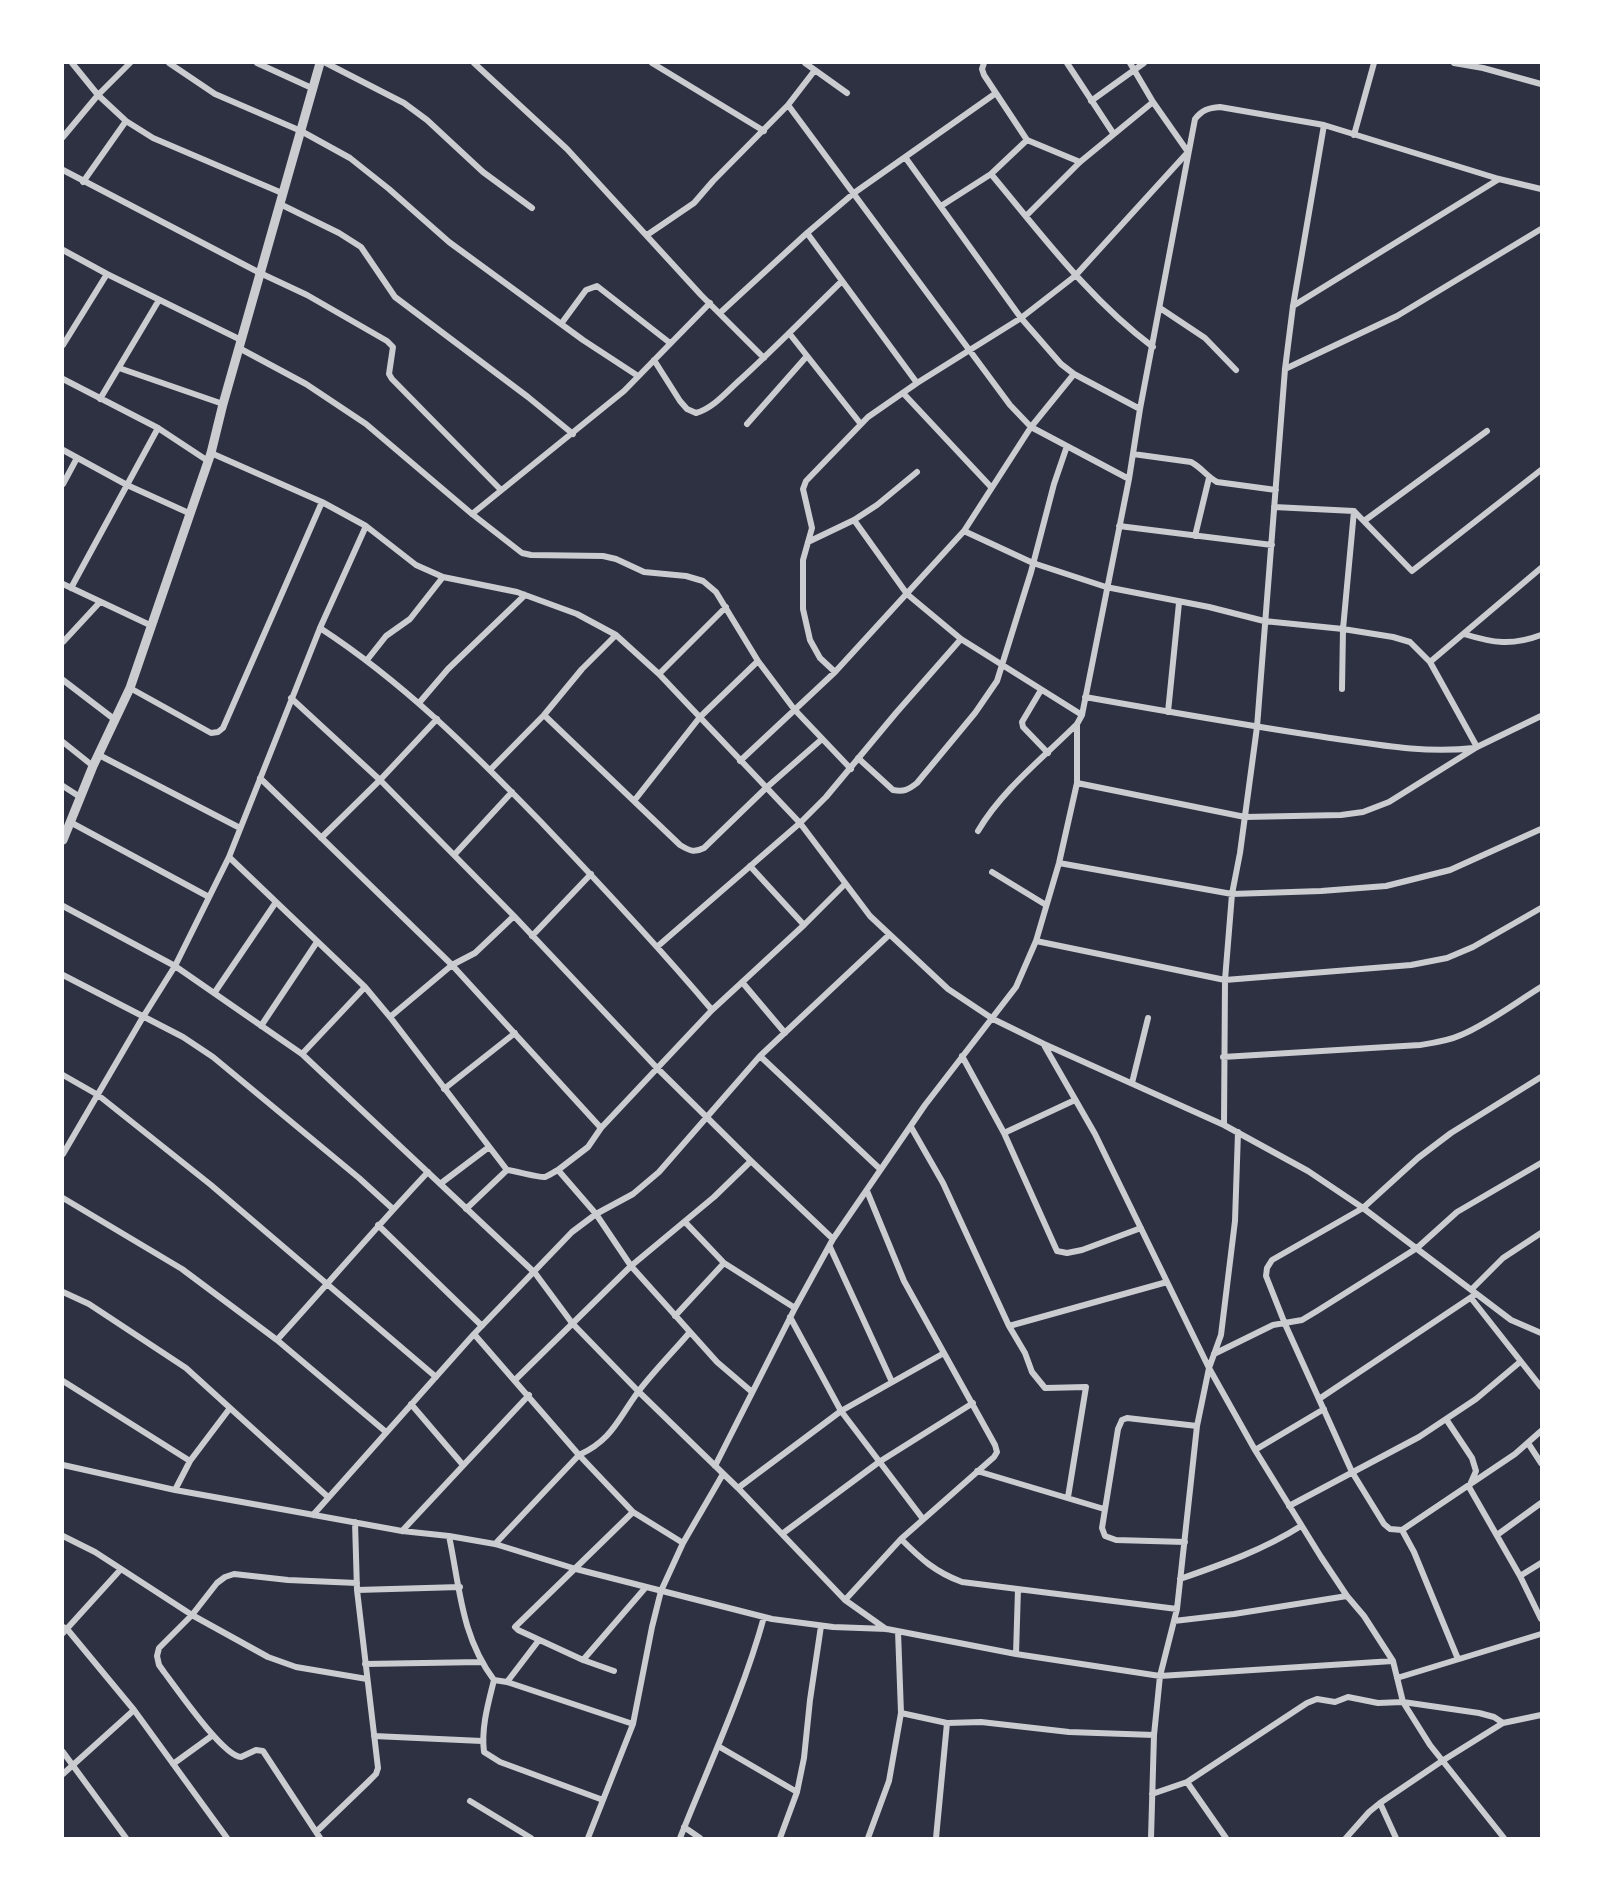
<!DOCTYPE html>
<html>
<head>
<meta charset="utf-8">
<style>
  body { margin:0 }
  #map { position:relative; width:1604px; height:1901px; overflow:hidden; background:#2d3142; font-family:"Varela Round",sans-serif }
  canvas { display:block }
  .frame { position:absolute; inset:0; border:64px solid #fff; pointer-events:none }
</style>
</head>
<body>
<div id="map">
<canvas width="1604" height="1901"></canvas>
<div class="frame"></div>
</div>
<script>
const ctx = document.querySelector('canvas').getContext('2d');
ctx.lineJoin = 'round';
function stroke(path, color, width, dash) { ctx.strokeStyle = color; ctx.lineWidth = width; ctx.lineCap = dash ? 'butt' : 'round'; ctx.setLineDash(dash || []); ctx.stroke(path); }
const minor = new Path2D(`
  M 72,63 L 98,95 L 126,121 L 153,138 L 282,193
  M 169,63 L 215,94 L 301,131 L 350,158 L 389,189 L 449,242 L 583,340 L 638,376
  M 257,63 L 314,89
  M 326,63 L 404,103 L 427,120 L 483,172 L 532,208
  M 474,63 L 567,149 L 701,295 L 764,358
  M 652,63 L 764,131
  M 805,63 L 847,93
  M 984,63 L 982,69 L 984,75 L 1027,140 L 1080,162
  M 1067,63 L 1113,133
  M 1454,63 L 1483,68 L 1541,84
  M 815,70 L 788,105 L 1010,405 L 1031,427 L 1129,479
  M 1091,101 L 1144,63
  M 1354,135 L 1374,63
  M 63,137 L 98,95 L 130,63
  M 1027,140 L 991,174 C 1042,235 1089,299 1153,347
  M 905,157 L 1021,318 L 1061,364 L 1074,374 L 1140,409
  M 63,170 L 260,273 L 307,295 L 387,341 L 393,347 L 389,374 L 392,379 L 501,490
  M 83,182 L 126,121
  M 280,204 L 339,233 L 361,247 L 395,297 L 528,397 L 573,434
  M 941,206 L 991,174
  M 1026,216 L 1080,162 L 1153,102
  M 807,233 L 917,383
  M 647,235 L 694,203 L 713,181 L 788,105
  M 63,250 L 107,274 L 241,340
  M 1293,306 L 1499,179
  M 1160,308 L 1205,338 L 1236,370
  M 721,312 L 807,233 L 854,193 L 996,93
  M 561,324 L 586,290 L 597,286 L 670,343
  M 789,333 L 860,423
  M 63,345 L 107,274
  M 239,348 L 306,384 L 366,424 L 472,514 L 522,553 L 531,555 L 603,556 L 616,559 L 644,572 L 686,576 L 703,581 L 716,592 L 758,661 L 794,709 L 851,769
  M 654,360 L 680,401 L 687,409 L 696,413 C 714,408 727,391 741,379 C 775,348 808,314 842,281
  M 119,368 L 223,404
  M 1285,369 L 1397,316 L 1541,229
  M 63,379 L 158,428 L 208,461
  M 903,393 L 991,487
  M 100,399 L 159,300
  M 747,424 L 807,356
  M 63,450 L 127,485 L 191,514
  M 211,453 L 322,502 L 366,526 L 416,565 L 443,577 L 517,592 L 577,614 L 616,635 L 659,674 L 800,823 L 870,916 L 948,989 L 993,1019 L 1044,1044 L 1224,1125 L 1308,1171 L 1363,1208 L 1511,1320 L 1541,1333
  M 1133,454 L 1191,462 C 1201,467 1206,476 1217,482 L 1276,490
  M 63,484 L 77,458
  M 1274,507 L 1354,511 L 1412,571 L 1541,470
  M 472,514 L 624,391 L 710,303
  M 854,520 L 907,594 L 961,639 L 1082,715
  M 1364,521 L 1487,431
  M 1119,526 L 1272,545
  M 964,531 L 1033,563 L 1106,587 L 1209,607 L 1264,621 L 1343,629 L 1393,637 L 1410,642 L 1430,662 L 1477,747
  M 1195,536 L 1209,478
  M 808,542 L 854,520 L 877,505 L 917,472
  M 63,584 L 152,626
  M 71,588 L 158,428
  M 320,628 C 403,682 472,751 541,822 C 600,884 657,945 712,1010
  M 1464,634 C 1493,643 1512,646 1541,635
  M 63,642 L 100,602
  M 367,660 L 386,636 L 410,619 L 443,577
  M 1430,662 L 1541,568
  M 835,672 L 820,658 L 810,640 L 803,609 L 803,560 L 812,528 L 803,489 L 806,481 L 868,417 L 917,383 L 1021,318 L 1075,276 L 1188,152 L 1153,102 L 1130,63
  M 659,674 L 726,607
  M 63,680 L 114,719
  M 130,688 L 211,733 L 218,732 L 223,728 L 322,502
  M 1342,689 L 1343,629 L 1354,511
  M 1041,690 L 1022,722 L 1023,727 L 1048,753
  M 1085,697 C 1164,711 1244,725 1324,737 C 1374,744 1423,754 1474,748
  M 291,698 L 380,780 L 514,916 L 658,1069 L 751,1161 L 833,1239
  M 419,703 L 448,669 L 525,595
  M 1168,712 L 1179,603
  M 544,715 L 680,845 C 690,851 694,853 704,848 L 766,788 L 822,739
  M 63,742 L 93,766
  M 99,755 L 240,828
  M 858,758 L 893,790 C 904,792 908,790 917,783 L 975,713 L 997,681 L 1031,572 L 1054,484 L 1067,446
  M 740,761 L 835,672 L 964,531 L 1031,427 L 1074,374
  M 490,770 L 544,715 L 582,669 L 616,635
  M 260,778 L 452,965 L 601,1128
  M 1077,783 L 1245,817 L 1341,815 L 1363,812 L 1389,802 L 1477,747 L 1541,716
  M 63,786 L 80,797
  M 634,801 L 700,717 L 758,661
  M 70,822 L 209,897
  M 978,831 C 1002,790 1043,758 1077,724
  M 321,838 L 380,780 L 437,719
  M 455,854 L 512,792
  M 229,857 L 365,987 L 390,1017 L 507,1170 C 516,1171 540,1178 545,1177 C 550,1175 554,1172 558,1170
  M 1059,863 L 1232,894 L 1321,891 L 1386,886 L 1450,870 L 1541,829
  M 750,866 L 804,925
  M 992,872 L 1046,905
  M 63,906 L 175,966 L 302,1054 L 535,1273 L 572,1323 L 639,1392 L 738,1488 L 845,1600 L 886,1629
  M 532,936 L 591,874
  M 1036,941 L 1225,980 L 1411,965 L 1447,958 L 1473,947 L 1541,908
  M 658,946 L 800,823 L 826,797 L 896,713 L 961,639
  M 63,975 L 183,1037 L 213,1057 L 359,1178 L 393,1209
  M 742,982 L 785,1033
  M 215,992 L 276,902
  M 390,1017 L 452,965 L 475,953 L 514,916
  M 261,1026 L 317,942
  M 1044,1045 L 1095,1134 L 1209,1368 L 1255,1450 L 1321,1557 L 1347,1596 L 1364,1616 L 1393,1661 L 1403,1702 L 1430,1745 L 1504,1838
  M 302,1054 L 365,987
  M 760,1056 L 880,1169
  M 962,1056 L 1004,1133 L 1057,1251 L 1067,1253 L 1082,1250 L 1141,1228
  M 1223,1057 L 1420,1045 C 1433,1043 1448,1041 1461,1035 C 1489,1023 1515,1003 1541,987
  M 63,1075 L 98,1095 L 211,1185 L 436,1377
  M 1132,1083 L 1148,1018
  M 444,1089 L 515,1033
  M 1224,1125 L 1225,980 L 1232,894 L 1240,853 L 1257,727 L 1285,369 L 1293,306 L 1324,125 L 1499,179 L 1541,189
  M 911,1127 L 943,1183 L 1009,1326 L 1025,1353 L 1032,1372 L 1045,1388 L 1086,1387 L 1068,1497
  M 1004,1133 L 1075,1100
  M 63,1154 L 143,1017 L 175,966 L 229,857 L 320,628 L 366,526
  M 440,1184 L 489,1147
  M 63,1198 L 182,1269 L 277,1340 L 386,1432
  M 466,1209 L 507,1170
  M 685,1222 L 724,1263 L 795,1308
  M 378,1225 L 482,1326
  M 830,1247 L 892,1382
  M 1471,1290 L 1503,1258 L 1541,1233
  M 63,1292 L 89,1304 L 186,1368 L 328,1497
  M 1471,1298 L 1541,1387
  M 675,1316 L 724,1263
  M 790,1317 L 841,1411 L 923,1519
  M 1009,1326 L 1167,1282
  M 474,1334 L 579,1455 L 633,1512 L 683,1543
  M 277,1340 C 328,1284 376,1227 428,1172
  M 1214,1354 L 1273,1325 L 1302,1320 L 1317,1311 L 1417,1248 L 1457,1212 L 1541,1163
  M 515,1380 L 631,1266 L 714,1197 L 751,1161
  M 63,1381 L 190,1461
  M 752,1392 L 717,1362 L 631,1266 L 596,1214 L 558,1170 L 588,1147 L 601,1128 L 712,1010 L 804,925 L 845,884
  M 1319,1399 L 1476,1294
  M 411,1404 L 463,1465
  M 1446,1419 L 1472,1458 L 1476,1471 L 1469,1487 L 1520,1576 L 1541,1619
  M 1528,1443 L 1541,1463
  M 1255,1450 L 1324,1409
  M 63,1465 L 175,1490 L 292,1511 L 402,1531 L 449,1536 L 495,1544 L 576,1569 L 772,1619 L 833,1627 L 887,1629 L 1016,1654 L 1160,1676 L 1393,1661
  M 715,1466 L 795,1308 L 833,1239 L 925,1105 L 1016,987 L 1036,941 L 1059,863 L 1077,783 L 1077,724 L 1082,715 L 1129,479 L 1140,409 L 1195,119 C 1202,110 1208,108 1220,107 L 1324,125
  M 977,1471 L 1104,1509
  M 738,1488 L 841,1411 L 944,1353
  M 175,1490 L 190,1461 L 230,1408
  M 1289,1506 L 1419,1437 L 1476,1399 L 1520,1362
  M 313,1515 L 474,1334 L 572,1232 L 596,1214 L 633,1194 L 659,1172 L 760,1056 L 889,935
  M 1402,1530 L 1515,1454 L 1541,1431
  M 402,1531 L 529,1395
  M 782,1534 L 879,1462 L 973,1403
  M 1497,1535 L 1541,1503
  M 63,1536 L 95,1552 L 192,1615 L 268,1657 L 296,1667 L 367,1679
  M 449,1536 C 460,1588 461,1636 494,1680 L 507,1682 L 633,1724
  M 901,1539 C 921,1559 935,1572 962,1582 L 1177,1609
  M 1185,1542 L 1116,1540 L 1105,1536 L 1102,1528 L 1118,1429 L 1122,1420 L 1127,1418 L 1197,1426
  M 495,1544 L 579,1455 C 612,1440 618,1419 638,1392 C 654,1371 673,1352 690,1332
  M 1520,1576 L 1541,1563
  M 1180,1579 C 1223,1564 1263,1550 1301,1526
  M 357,1590 L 460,1587
  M 845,1600 L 901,1539 L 994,1457 L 997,1452 L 995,1445 L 904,1281 L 867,1191
  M 1174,1621 L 1234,1614 L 1347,1596
  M 63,1627 L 67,1629 L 134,1710 L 227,1838
  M 63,1633 L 121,1569
  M 1016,1654 L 1018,1589
  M 1458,1659 L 1414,1552 L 1402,1530 L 1390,1529 L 1384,1524 L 1352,1472 L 1285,1324 L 1266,1276 L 1267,1268 L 1272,1260 L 1363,1208 L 1418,1158 L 1451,1133 L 1541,1077
  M 583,1660 L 646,1587
  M 365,1664 L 481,1662
  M 614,1671 L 583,1660 L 518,1630 L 515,1627 L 633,1512
  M 1397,1678 L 1541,1634
  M 494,1680 C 488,1704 481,1728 484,1752 L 500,1762 L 603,1800
  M 507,1682 L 539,1640
  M 901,1713 L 947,1723 L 981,1722 L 1069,1732 L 1154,1735
  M 374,1736 L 482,1741
  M 718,1746 L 797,1792
  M 63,1752 L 126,1838
  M 173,1764 L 213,1735
  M 63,1774 L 134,1710
  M 1187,1782 L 1226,1838
  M 1152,1794 L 1187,1782 L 1307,1703 L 1317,1699 L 1335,1702 L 1348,1697 L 1378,1703 L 1403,1702 L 1479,1713 L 1494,1717 L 1503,1723
  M 470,1801 L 531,1838
  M 1380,1803 L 1396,1838
  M 684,1827 L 700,1838
  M 316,1832 L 368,1782 L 376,1774 L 378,1768 L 357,1590 L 355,1522
  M 320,1838 L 263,1751 L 256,1750 L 241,1757 C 223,1756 177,1689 164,1672 L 159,1665 L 157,1656 L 159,1648 L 192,1615 L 217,1583 L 225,1577 L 234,1574 L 288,1580 L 357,1583
  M 588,1838 L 633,1724 L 652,1627 L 661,1591 L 683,1543 L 723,1474
  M 680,1838 C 709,1765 743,1693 764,1617
  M 780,1838 L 797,1792 L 804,1758 L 810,1700 L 821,1626
  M 868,1838 L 889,1781 L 901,1713 L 898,1631
  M 936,1838 L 947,1723
  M 1151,1838 L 1154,1735 L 1160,1676 L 1177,1609 L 1197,1426 L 1209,1368 L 1221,1335 L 1235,1221 L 1238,1132
  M 1346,1838 L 1369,1812 L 1380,1803 L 1442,1761 L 1503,1723 L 1541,1715`);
const tertiary = new Path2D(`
  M 63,840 L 93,766 L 130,688 L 211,453 L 223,404 L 320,63`);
stroke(minor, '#caccd0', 6);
stroke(tertiary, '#caccd0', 9);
</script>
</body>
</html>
